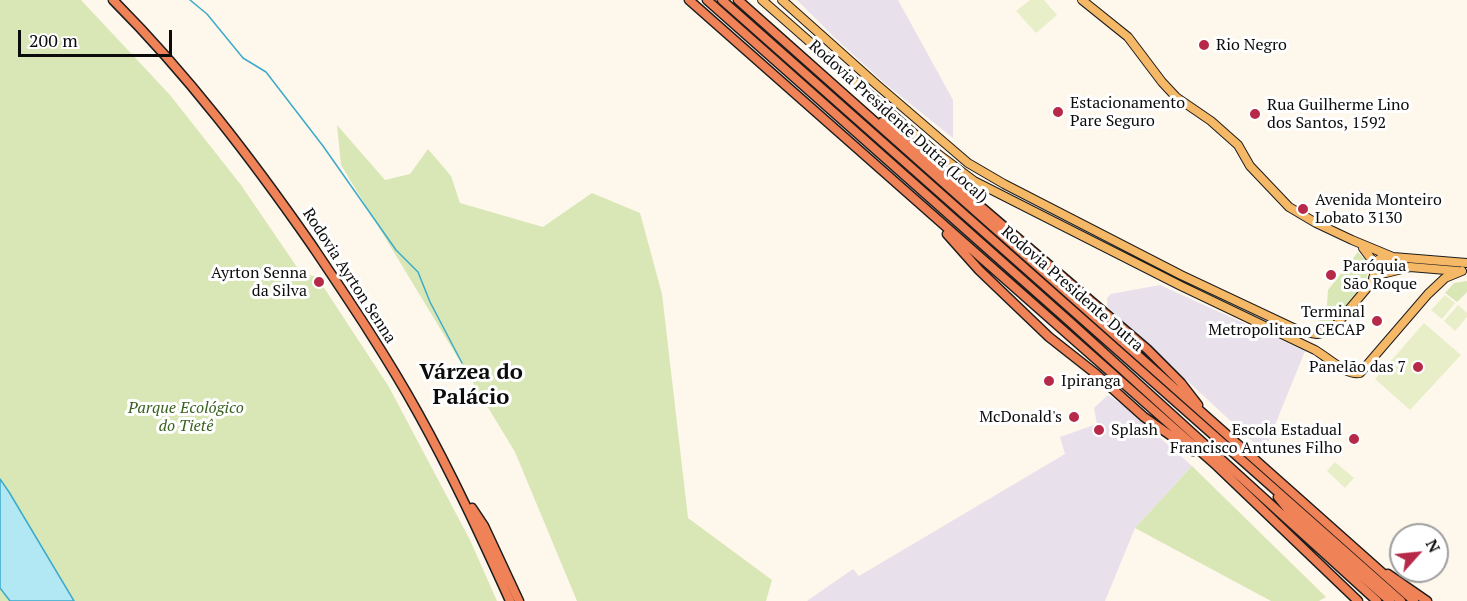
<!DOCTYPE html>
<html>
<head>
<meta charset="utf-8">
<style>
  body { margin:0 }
  #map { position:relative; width:1467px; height:601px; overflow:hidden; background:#fef7ec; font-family:"PT Serif",serif }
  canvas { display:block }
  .north { position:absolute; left:1389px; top:523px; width:60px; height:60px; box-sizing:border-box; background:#fff; border:2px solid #9e9e9e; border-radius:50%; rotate:63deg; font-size:16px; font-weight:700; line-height:24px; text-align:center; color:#0c0c0c }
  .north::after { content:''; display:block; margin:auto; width:21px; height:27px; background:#b72949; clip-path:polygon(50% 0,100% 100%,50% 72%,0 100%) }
  .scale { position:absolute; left:18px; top:30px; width:154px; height:27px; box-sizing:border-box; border:3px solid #0c0c0c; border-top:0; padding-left:8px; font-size:18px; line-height:21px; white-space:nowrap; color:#0c0c0c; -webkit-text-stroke:4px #fff; paint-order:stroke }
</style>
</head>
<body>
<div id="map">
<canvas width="1467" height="601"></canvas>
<div class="north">N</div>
<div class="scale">200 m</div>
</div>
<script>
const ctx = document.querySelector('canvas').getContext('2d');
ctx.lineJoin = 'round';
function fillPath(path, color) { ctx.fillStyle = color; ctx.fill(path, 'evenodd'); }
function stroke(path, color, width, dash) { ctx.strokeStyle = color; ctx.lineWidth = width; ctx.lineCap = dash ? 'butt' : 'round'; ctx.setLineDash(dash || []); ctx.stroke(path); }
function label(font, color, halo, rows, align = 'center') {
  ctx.font = font + ' "PT Serif",serif'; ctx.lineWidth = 6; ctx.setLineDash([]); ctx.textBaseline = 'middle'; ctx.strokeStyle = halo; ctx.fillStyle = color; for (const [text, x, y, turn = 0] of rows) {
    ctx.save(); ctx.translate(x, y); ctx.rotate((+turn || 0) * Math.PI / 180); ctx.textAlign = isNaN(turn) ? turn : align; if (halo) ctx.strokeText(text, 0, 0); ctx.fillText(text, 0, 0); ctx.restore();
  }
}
const industrial = new Path2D(`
  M 797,0 L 898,0 L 953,100 L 953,138 L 883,82 L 834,37 Z
  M 1160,285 L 1305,351 L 1264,452 L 1107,306 L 1107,298 L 1111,294 Z
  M 1108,395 L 1124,406 L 1192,466 L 1135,528 L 1105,601 L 807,601 L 853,569 L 859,576 L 1065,454 L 1060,437 L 1097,424 L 1094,408 Z`);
const green = new Path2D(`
  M 0,0 L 81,0 L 170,95 L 241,185 L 301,273 L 317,277 L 389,387 L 470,540 L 497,601 L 0,601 Z
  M 337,125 L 385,180 L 410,174 L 428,149 L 451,176 L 460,203 L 543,227 L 592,193 L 640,213 L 662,294 L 688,518 L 772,580 L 766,601 L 577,601 L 515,452 L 341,165 Z
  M 1358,252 L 1369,264 L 1366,283 L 1333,324 L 1325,329 L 1315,330 L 1327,305 L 1328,290 Z
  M 1467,281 L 1467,292 L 1457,302 L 1445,293 L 1454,283 Z
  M 1192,466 L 1326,597 L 1319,601 L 1271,601 L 1135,528 Z`);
const pitch = new Path2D(`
  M 1030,0 L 1044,0 L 1057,15 L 1036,33 L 1016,11 Z
  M 1445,295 L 1455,303 L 1442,319 L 1431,310 Z
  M 1458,305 L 1467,313 L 1467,317 L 1455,331 L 1444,321 Z
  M 1424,323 L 1461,355 L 1410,410 L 1375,379 Z
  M 1335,462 L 1354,478 L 1345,488 L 1327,471 Z`);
const water = new Path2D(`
  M 0,479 L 9,492 L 74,601 L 10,601 L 0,588 Z`);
const stream = new Path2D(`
  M 190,0 L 207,14 L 243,58 L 266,72 L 323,146 L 396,250 L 418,272 L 430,302 L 462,363`);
const major = new Path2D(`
  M 762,0 L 934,151 L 974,181 L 1181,286 L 1315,350 C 1327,357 1347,376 1360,373 L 1428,294 L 1445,278 L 1462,271
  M 782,0 L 876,84 L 968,163 L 1004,184 L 1181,275 L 1300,331 L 1317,334 L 1331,331 L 1372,282 L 1378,260 L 1383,257 L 1393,257
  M 1082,0 L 1128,37 L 1162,82 L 1176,97 L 1211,121 L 1238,145 L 1250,166 L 1289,207 L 1316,223 L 1352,240 L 1393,257 L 1467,263
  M 1363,248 L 1378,268 L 1386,273 L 1410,267 L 1458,271`);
const highway = new Path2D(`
  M 113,0 C 187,74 251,158 311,244 C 348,299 386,355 418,413 C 452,474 481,537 510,601
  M 689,0 L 1217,466 L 1358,601
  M 707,0 L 1070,322 L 1377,601
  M 722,0 L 1401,601
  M 738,0 L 1414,601
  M 882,122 L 1147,349 L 1181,383 L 1198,405
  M 947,234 L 979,270 L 1049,337 L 1096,374 L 1144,417 L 1193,451
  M 1278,497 L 1294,517 L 1390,601
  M 472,508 L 484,526 L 519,601
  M 1388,574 L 1427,601`);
const markers = [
  [1204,45,6,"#b72949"],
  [1058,112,6,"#b72949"],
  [1255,114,6,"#b72949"],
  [1303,209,6,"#b72949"],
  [1331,275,6,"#b72949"],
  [319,282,6,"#b72949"],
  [1377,321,6,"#b72949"],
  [1418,367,6,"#b72949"],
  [1049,381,6,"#b72949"],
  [1074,417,6,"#b72949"],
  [1099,430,6,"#b72949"],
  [1354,439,6,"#b72949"]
];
const poiNames = [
  ["Rio Negro",1216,45],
  ["Estacionamento",1070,103],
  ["Pare Seguro",1070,121],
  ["Rua Guilherme Lino",1267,105],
  ["dos Santos, 1592",1267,123],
  ["Avenida Monteiro",1315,200],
  ["Lobato 3130",1315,218],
  ["Paróquia",1343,266],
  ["São Roque",1343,284],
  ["Ayrton Senna",307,273,"right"],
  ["da Silva",307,291,"right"],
  ["Terminal",1365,312,"right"],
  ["Metropolitano CECAP",1365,330,"right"],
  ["Panelão das 7",1406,367,"right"],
  ["Ipiranga",1061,381],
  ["McDonald's",1062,417,"right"],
  ["Splash",1111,430],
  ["Escola Estadual",1342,430,"right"],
  ["Francisco Antunes Filho",1342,448,"right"]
];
const streetNames = [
  ["Rodovia Presidente Dutra (Local)",898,122,42],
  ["Rodovia Ayrton Senna",349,276,57],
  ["Rodovia Presidente Dutra",1072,289,41]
];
const parkNames = [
  ["Parque Ecológico",186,408],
  ["do Tietê",186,426]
];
const districtNames = [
  ["Várzea do",471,373],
  ["Palácio",471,398]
];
fillPath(industrial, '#e8e0eb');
fillPath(green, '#d9e7b7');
fillPath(pitch, '#e8efc8');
fillPath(water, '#b2e7f4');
stroke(water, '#3caac9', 1.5);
stroke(stream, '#3caac9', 1.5);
stroke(major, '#1d1d1d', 10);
stroke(highway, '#1d1d1d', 11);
stroke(major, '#f4b866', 8);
stroke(highway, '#f08258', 8);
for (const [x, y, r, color] of markers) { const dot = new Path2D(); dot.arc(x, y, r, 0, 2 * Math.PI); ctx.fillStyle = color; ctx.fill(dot); stroke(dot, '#fff', 2); }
label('16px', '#0c0c0c', '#fff', poiNames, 'left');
label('16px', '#0c0c0c', '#fff', streetNames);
label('italic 16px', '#39611f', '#fff', parkNames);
label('bold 22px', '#0c0c0c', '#fff', districtNames);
</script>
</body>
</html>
